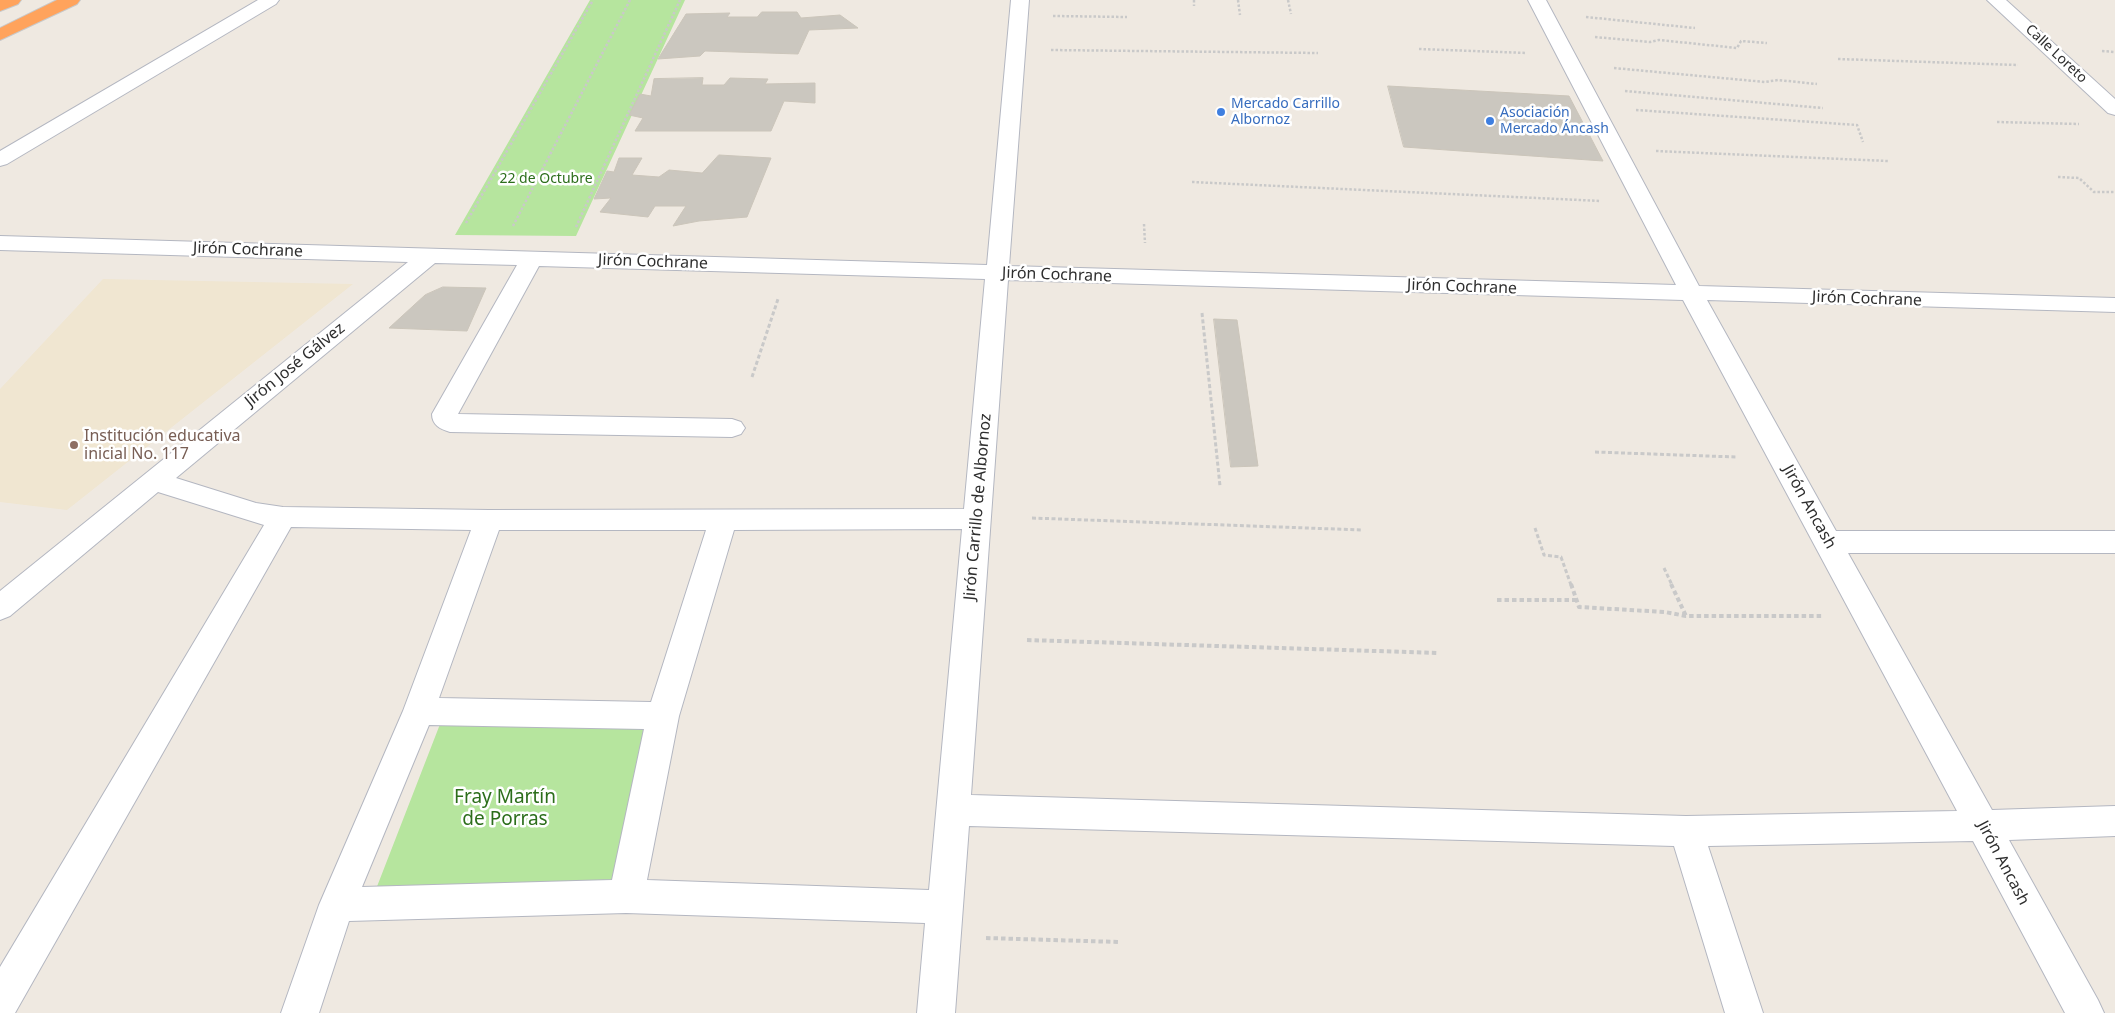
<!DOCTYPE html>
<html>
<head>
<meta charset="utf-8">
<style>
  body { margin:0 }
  canvas { display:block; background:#efe9e1 }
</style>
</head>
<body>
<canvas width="2115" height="1013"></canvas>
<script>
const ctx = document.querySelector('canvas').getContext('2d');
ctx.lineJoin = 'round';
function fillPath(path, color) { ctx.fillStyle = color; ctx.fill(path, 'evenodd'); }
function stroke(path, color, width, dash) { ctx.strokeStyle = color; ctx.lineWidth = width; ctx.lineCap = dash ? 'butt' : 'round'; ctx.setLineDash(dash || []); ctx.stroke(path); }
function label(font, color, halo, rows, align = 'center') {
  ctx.font = font + ' "Noto Sans",sans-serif'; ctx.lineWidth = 5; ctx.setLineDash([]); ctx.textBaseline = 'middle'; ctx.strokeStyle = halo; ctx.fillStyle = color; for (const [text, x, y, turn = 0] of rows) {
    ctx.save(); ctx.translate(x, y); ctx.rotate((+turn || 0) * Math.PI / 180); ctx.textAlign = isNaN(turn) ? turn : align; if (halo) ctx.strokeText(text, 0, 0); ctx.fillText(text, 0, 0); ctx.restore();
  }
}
const education = new Path2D(`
  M 103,279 L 353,284 L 67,510 L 0,502 L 0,389 Z`);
const green = new Path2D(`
  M 590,0 L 685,0 L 576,236 L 455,235 Z
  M 442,719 L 652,724 L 616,892 L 371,902 Z`);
const building = new Path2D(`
  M 762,12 L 797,12 L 801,18 L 840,15 L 858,28 L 809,30 L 798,54 L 705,51 L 700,56 L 658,59 L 686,14 L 730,13 L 727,17 L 757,17 Z
  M 703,78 L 702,85 L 724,85 L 730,78 L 768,79 L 765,84 L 815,83 L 815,103 L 784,101 L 771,131 L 635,131 L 643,118 L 629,115 L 640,94 L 651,96 L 654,79 Z
  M 1388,86 L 1569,96 L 1603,161 L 1404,147 Z
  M 719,155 L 771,158 L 747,217 L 699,221 L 673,226 L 686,206 L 655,206 L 648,217 L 600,212 L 611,198 L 594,199 L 607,171 L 614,172 L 619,158 L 642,158 L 632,175 L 659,177 L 669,170 L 702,173 Z
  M 443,287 L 486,288 L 467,331 L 389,328 L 425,295 Z
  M 1214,319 L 1237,320 L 1258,466 L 1231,467 Z`);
const pathFar2 = new Path2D(`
  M 1194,0 L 1194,6
  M 1238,0 L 1240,15
  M 1288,0 L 1291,14
  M 1053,16 L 1127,17
  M 1586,17 L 1695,28
  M 1595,37 L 1650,42 L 1659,40 L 1737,48 L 1741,41 L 1767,43
  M 1419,49 L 1526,53
  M 1051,50 L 1318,53
  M 2102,51 L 2115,52
  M 1838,59 L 2018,65
  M 1614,68 L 1765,82 L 1778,80 L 1817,84
  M 1625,91 L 1823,108
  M 1636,110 L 1857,125 L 1863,142
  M 1997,122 L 2079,124
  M 1656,151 L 1888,161
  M 2058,177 L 2079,178 L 2094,192 L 2115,192
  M 1192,182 L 1601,201
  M 466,223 L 593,0
  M 1144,224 L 1145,243
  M 513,226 L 630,0
  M 576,227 L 680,0`);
const pathFar1 = new Path2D(`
  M 1202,313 L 1220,486
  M 752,377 L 778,299
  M 1595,452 L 1736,457
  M 1032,518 L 1362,530
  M 1535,528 L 1544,555 L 1561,557 L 1571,585
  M 1664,568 L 1672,585`);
const path = new Path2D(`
  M 1571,584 L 1579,607 L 1665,612 L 1686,616 L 1822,616
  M 1671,584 L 1686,616
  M 1497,600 L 1577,600
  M 1027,640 L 1439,653
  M 986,938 L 1119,942`);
const minor = new Path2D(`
  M 258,0 L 279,0 L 276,4 L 7,164 L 0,166 L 0,151 Z
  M 1011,0 L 1029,0 L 1009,266 L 1676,285 L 1528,0 L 1546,0 L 1699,286 L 2115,298 L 2115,312 L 1707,300 L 1836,531 L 2115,531 L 2115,553 L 1848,553 L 1992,810 L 2115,806 L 2115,836 L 2009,840 L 2098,1000 L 2104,1013 L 2065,1013 L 1973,841 L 1708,846 L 1763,1013 L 1725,1013 L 1674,846 L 969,826 L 955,1013 L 917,1013 L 925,923 L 626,913 L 349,921 L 319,1013 L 281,1013 L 319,905 L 403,711 L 471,530 L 291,527 L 15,1013 L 0,1013 L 0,967 L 264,525 L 158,492 L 10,616 L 0,620 L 0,591 L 408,262 L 0,250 L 0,236 L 987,265 ZM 435,263 L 517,265 L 432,414 C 432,425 440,429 450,432 L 732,437 L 741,434 L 745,428 L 741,422 L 732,419 L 458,414 L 539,266 L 985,279 L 964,509 L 489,510 L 283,507 L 256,503 L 176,478 ZM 1008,280 L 1683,300 L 1957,811 L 1686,816 L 971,795 ZM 962,529 L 929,890 L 647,880 L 679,716 L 734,530 ZM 499,530 L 706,530 L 651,702 L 439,698 ZM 429,725 L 644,729 L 612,880 L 362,887 Z
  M 1987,0 L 2006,0 L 2115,99 L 2115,115 L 2108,113 Z`);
const highway = new Path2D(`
  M 0,0 L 21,0 L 18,4 L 0,11 Z
  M 57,0 L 80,0 L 77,4 L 0,40 L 0,28 Z`);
const markers = [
  [1221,112,5,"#3f7fe0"],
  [1490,121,5,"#3f7fe0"],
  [74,445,5,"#8d6e63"]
];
const farStreetnames = [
  ["Calle Loreto",2056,54,43]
];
const farShopnames = [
  ["Mercado Carrillo",1231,104],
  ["Albornoz",1231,120],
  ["Asociación",1500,113],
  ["Mercado Áncash",1500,129]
];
const farParknames = [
  ["22 de Octubre",546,179]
];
const streetNames = [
  ["Jirón Cochrane",248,250,2],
  ["Jirón Cochrane",653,262,2],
  ["Jirón Cochrane",1057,275,2],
  ["Jirón Cochrane",1462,287,2],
  ["Jirón Cochrane",1867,299,2],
  ["Jirón José Gálvez",295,365,-39],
  ["Jirón Carrillo de Albornoz",978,507,-85],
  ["Jirón Ancash",1809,507,61],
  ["Jirón Ancash",2003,863,62]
];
const educationNames = [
  ["Institución educativa",84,436],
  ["inicial No. 117",84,454]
];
const nearParknames = [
  ["Fray Martín",505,798],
  ["de Porras",505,820]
];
fillPath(education, '#f0e6d1');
fillPath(green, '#b6e59e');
fillPath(building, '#cbc7bf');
stroke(building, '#cbc5ba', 1);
stroke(minor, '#b4b7c1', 2);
stroke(highway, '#c9c9c9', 2);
stroke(pathFar2, '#c9c9c9', 2.5, [2.5, 2]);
stroke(pathFar1, '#c9c9c9', 3, [4, 2.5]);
stroke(path, '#c9c9c9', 4, [4.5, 3]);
fillPath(minor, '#fff');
fillPath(highway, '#ffa35c');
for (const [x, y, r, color] of markers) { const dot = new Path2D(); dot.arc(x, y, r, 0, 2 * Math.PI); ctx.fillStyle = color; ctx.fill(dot); stroke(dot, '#fff', 2); }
label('14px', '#2e2e2e', '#fff', farStreetnames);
label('14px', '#366cbe', '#fff', farShopnames, 'left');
label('14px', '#2c6e1b', '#fff', farParknames);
label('16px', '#2e2e2e', '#fff', streetNames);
label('16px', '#785e54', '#fff', educationNames, 'left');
label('19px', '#2c6e1b', '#fff', nearParknames);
</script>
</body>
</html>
